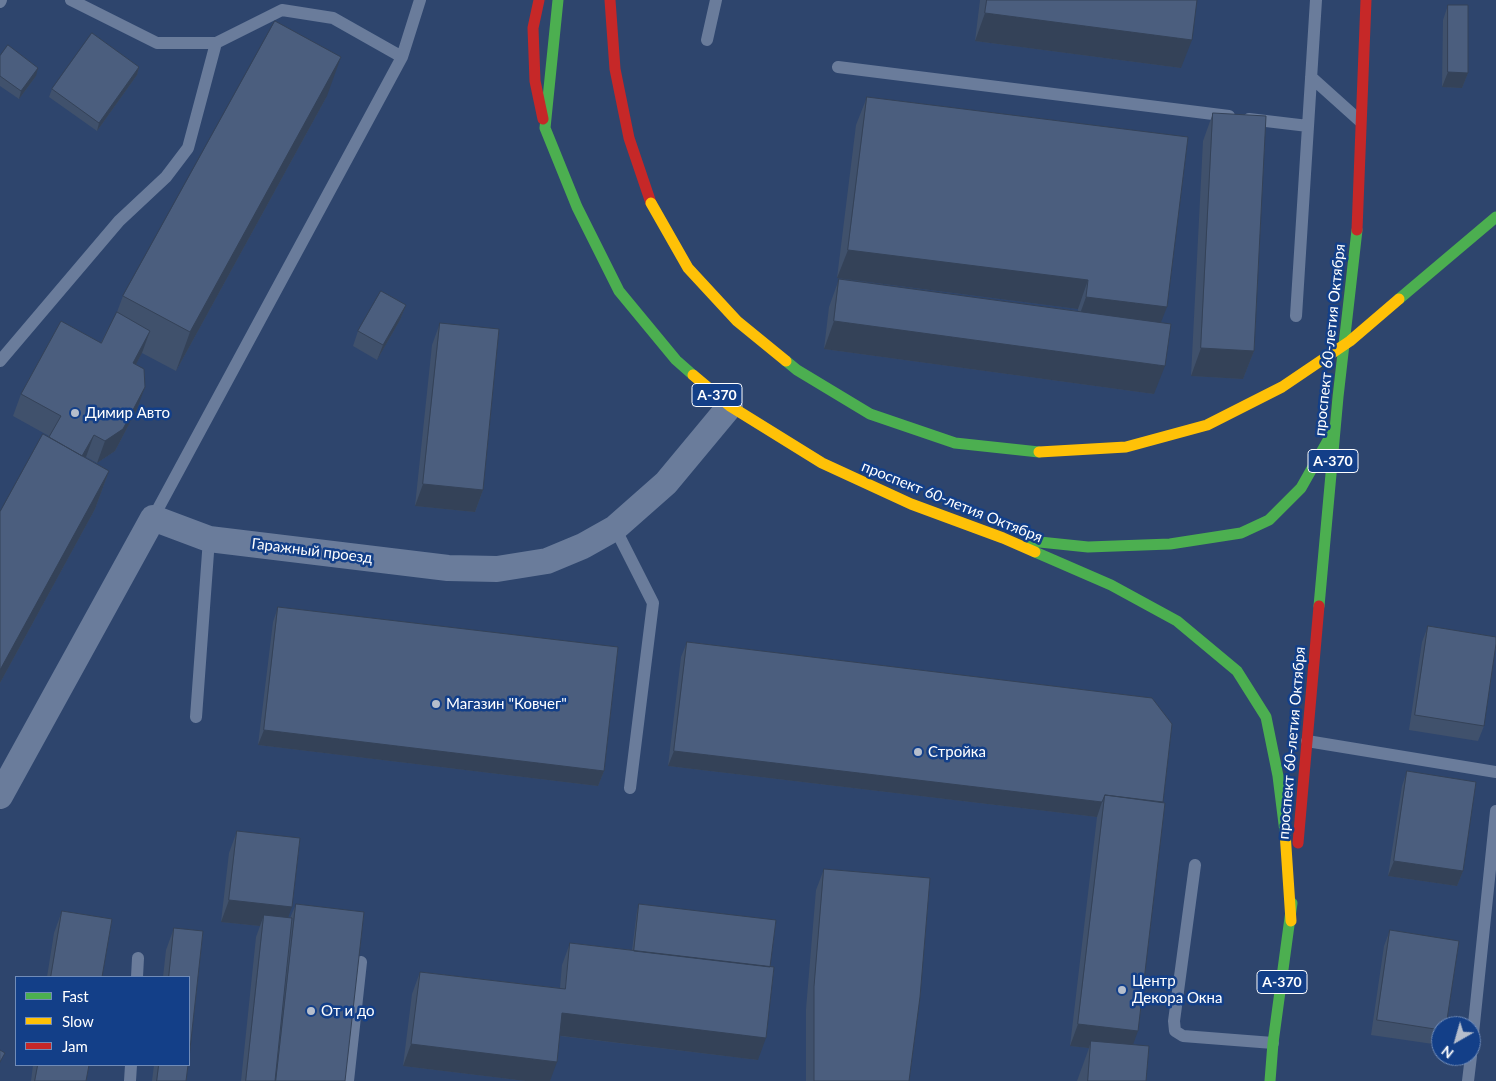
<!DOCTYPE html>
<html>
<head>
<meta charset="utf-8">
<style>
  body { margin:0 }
  #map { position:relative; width:1496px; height:1081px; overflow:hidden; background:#2e456d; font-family:Lato,sans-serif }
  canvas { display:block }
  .legend { position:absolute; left:15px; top:976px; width:175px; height:90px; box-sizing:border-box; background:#133f88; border:1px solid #718cb8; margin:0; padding:6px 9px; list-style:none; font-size:15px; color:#fff }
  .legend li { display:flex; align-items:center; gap:10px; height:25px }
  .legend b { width:25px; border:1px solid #718cb8 }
  .north { position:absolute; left:1431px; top:1016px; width:50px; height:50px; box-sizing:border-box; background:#133f88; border:1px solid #718cb8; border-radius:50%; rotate:218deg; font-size:14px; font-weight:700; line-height:20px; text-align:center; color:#fff }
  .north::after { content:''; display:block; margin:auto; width:18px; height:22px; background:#b6becc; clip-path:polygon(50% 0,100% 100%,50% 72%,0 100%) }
</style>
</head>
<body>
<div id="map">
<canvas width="1496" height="1081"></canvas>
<ul class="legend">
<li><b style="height:6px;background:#4caf50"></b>Fast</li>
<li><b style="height:6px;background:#ffc107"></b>Slow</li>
<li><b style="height:6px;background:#c62828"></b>Jam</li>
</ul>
<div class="north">N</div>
</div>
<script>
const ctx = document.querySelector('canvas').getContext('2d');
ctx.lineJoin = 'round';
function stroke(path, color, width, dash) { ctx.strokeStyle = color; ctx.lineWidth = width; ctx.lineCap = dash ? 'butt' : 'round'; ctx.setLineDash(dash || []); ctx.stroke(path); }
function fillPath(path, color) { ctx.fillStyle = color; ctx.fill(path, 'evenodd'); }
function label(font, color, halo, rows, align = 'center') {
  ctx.font = font + ' Lato,sans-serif'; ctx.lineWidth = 5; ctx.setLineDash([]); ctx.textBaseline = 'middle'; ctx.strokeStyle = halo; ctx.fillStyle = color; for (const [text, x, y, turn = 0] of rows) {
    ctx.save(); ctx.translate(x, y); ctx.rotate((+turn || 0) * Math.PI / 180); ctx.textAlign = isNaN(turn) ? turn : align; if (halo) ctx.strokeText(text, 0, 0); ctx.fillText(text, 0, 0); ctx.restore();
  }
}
const lane = new Path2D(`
  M 71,0 L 157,43 L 216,43 L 282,10 L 333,18 L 402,57
  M 0,2 L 1,0
  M 707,40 L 716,0
  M 838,67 L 1229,116
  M 1311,77 L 1360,121
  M 1249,119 L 1308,126
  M 1296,316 L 1316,0
  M 0,361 L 119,221 L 166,177 L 188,148 L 216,43
  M 153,518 L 402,57 L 420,0
  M 615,528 L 653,603 L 630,788
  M 196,717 L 209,539
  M 1307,741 L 1496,772
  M 1195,865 L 1174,1021 L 1175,1031 L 1183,1036 L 1273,1043
  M 137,977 L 138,958
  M 1471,1053 L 1496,811
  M 130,1081 L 131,1065
  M 348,1081 L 361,962
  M 1468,1081 L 1471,1056`);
const street = new Path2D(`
  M 0,796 L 153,518 L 209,539 L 448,568 L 497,569 L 547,561 L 583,546 L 615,528 L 666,483 L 730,406`);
const fast = new Path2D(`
  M 558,0 L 545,128 L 577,207 L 619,291 L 676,360 L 693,375
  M 1030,541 L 1088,547 L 1170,544 L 1241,533 L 1269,520 L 1301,488 L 1331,435
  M 1035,552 L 1111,585 L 1177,621 L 1237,671 L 1266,717 L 1278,776 L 1285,832
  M 1319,606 L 1338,397 L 1357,230
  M 1270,1081 L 1273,1043 L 1292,903`);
const slow = new Path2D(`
  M 693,375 L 730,406 L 822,463 L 911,504 L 1003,538 L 1035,552
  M 1285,832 L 1291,921`);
const jam = new Path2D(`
  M 539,0 L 533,28 L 535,81 L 543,119
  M 610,0 L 615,69 L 629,138 L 651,203
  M 1357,230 L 1366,0
  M 1298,843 L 1319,606`);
const fastBridge = new Path2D(`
  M 1399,299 L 1496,217
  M 786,361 L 797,370 L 870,414 L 955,443 L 1039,452`);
const slowBridge = new Path2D(`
  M 651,203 L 688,268 L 737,321 L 786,361
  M 1039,452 L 1126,447 L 1207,425 L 1282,387 L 1350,341 L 1399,299`);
const wall = new Path2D(`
  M 980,0 L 1197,0 L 1181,68 L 975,41 Z
  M 1448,5 L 1468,73 L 1462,88 L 1442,87 L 1443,20 Z
  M 0,56 L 36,76 L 19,99 L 0,86 Z
  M 139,67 L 137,75 L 97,131 L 49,97 L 52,89 Z
  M 327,96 L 176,371 L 142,353 L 136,364 L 137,409 L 115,451 L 97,463 L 86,457 L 85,457 L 109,471 L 95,509 L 0,683 L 0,512 L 49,436 L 13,416 L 21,394 L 101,343 L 117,312 L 123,296 Z
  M 867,97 L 1161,322 L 1154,394 L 824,349 L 829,307 L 839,279 L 1078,311 L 1078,309 L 837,278 L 856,125 Z
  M 1213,113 L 1254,351 L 1243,379 L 1191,376 L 1203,141 Z
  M 406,305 L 400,320 L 377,360 L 353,346 L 358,331 Z
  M 440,323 L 483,490 L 475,512 L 415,506 L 432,345 Z
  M 278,607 L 604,771 L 598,786 L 258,745 L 273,622 Z
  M 1428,626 L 1484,726 L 1478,741 L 1409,730 L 1422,642 Z
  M 687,642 L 1152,698 L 1133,1044 L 1146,1081 L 1077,1081 L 1089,1048 L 1070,1046 L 1097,817 L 668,766 L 681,657 Z
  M 1407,771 L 1463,871 L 1457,886 L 1388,876 L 1402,786 Z
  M 237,831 L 288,918 L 290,918 L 296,904 L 345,1081 L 241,1081 L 256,937 L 260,926 L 221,922 L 229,853 Z
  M 824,869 L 909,1081 L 806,1081 L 806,1009 L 816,890 Z
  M 639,904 L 758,1060 L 560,1036 L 550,1081 L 526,1081 L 403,1066 L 412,994 L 420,972 L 560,988 L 562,965 L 570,943 L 632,950 L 637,911 Z
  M 62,911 L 102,977 L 47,977 L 54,933 Z
  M 174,928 L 189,977 L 163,977 L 166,950 Z
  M 1390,930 L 1441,1026 L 1441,1043 L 1440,1045 L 1371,1035 L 1384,946 Z
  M 33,1065 L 89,1065 L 86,1081 L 31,1081 Z
  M 154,1065 L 188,1065 L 186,1081 L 152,1081 Z`);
const shadedWall = new Path2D(`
  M 985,13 L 1192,40 L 1181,68 L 975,41 Z
  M 341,57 L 327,96 L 176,371 L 190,332 Z
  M 139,67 L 137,75 L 97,131 L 99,123 Z
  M 38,68 L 36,76 L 19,99 L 21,91 Z
  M 1448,72 L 1468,73 L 1462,88 L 1442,87 Z
  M 848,250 L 1088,280 L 1078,309 L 837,278 Z
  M 1086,297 L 1167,307 L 1156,335 L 1076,325 Z
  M 406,305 L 400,320 L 377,360 L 383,345 Z
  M 834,321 L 1165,366 L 1154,394 L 824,349 Z
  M 150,331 L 142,353 L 125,385 L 133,363 Z
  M 1201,348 L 1254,351 L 1243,379 L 1191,376 Z
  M 145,387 L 137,409 L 115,451 L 97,463 L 105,441 Z
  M 94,435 L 86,457 L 66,493 L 74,471 Z
  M 109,471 L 95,509 L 0,683 L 0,670 Z
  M 423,484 L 483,490 L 475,512 L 415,506 Z
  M 264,730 L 604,771 L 598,786 L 258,745 Z
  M 674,751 L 1102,802 L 1097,817 L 668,766 Z
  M 1394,861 L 1463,871 L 1457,886 L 1388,876 Z
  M 229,900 L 292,907 L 284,929 L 264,915 L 260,926 L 221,922 Z
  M 562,1013 L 766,1038 L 758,1060 L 554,1035 Z
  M 1078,1024 L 1138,1031 L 1130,1053 L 1091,1041 L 1089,1048 L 1070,1046 Z
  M 411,1044 L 557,1062 L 550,1081 L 526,1081 L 403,1066 Z`);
const building = new Path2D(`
  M 987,0 L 1197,0 L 1192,40 L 985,13 Z
  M 1448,5 L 1468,5 L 1468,73 L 1448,72 Z
  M 275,21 L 341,57 L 190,332 L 123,296 Z
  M 92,33 L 139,67 L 99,123 L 52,89 Z
  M 8,45 L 38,68 L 21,91 L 0,76 L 0,56 Z
  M 867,97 L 1188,137 L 1167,307 L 1086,297 L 1088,280 L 848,250 Z
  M 1213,113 L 1266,116 L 1254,351 L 1201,348 Z
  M 839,279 L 1171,324 L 1165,366 L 834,321 Z
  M 381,291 L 406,305 L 383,345 L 358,331 Z
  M 117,312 L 150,331 L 133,363 L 144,369 L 145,387 L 123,429 L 105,441 L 94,435 L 82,456 L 49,437 L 61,416 L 21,394 L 61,321 L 101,343 Z
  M 440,323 L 499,329 L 483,490 L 423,484 Z
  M 43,434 L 109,471 L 0,670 L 0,512 Z
  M 278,607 L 618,647 L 604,771 L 264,730 Z
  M 1428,626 L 1496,637 L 1496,644 L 1484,726 L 1415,715 Z
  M 687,642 L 1152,698 L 1172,724 L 1163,802 L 1105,795 L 1102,802 L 674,751 Z
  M 1407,771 L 1476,782 L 1463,871 L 1394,861 Z
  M 1105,795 L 1165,803 L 1138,1031 L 1078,1024 Z
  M 237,831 L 300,838 L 292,907 L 229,900 Z
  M 824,869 L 930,878 L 920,997 L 909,1081 L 814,1081 L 814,987 Z
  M 296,904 L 364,912 L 345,1081 L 276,1081 Z
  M 639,904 L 776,920 L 770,967 L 634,951 Z
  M 62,911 L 112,919 L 102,977 L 51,977 Z
  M 264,915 L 292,918 L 275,1081 L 246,1081 Z
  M 174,928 L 203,931 L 189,1058 L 189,977 L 169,977 Z
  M 1390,930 L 1459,941 L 1446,1026 L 1441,1026 L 1441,1030 L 1377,1020 Z
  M 570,943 L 774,967 L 766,1038 L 562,1013 L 557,1062 L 411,1044 L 420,972 L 565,989 Z
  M 1091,1041 L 1149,1046 L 1146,1081 L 1088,1081 Z
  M 0,1050 L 5,1053 L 0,1062 Z
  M 38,1065 L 89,1065 L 86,1081 L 35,1081 Z
  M 159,1065 L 188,1065 L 186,1081 L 157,1081 Z`);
const markers = [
  [75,413,5,"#b6becc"],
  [436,704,5,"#b6becc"],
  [918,752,5,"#b6becc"],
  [1122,990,5,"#b6becc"],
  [311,1011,5,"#b6becc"]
];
const shields = [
  [717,395,50],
  [1333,461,50],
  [1282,982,50]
];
const shieldNames = [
  ["А-370",717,395],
  ["А-370",1333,461],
  ["А-370",1282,982]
];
const streetNames = [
  ["проспект 60-летия Октября",1330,340,-84],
  ["проспект 60-летия Октября",952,502,22],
  ["Гаражный проезд",312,551,7],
  ["проспект 60-летия Октября",1292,743,-85]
];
const poiNames = [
  ["Димир Авто",85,413],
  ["Магазин \"Ковчег\"",446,704],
  ["Стройка",928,752],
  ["Центр",1132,981],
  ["Декора Окна",1132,998],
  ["От и до",321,1011]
];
stroke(lane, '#6a7c9b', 12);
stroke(street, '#6a7c9b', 26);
stroke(fast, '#4caf50', 11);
stroke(slow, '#ffc107', 11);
stroke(jam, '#c62828', 11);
stroke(fastBridge, '#4caf50', 11);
stroke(slowBridge, '#ffc107', 11);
fillPath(wall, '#40516c');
fillPath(shadedWall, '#344258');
fillPath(building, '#4b5e7e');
stroke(building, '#344258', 1);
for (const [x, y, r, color] of markers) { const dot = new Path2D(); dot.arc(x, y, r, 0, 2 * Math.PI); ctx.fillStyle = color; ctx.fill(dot); stroke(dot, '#133f88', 2); }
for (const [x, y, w] of shields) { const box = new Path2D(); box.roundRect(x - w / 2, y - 11.5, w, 23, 4); ctx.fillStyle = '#133f88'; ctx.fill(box); stroke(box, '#fff', 1); }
label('bold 14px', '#fff', null, shieldNames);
label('15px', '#fff', '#133f88', streetNames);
label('15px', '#fff', '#133f88', poiNames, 'left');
</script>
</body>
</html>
